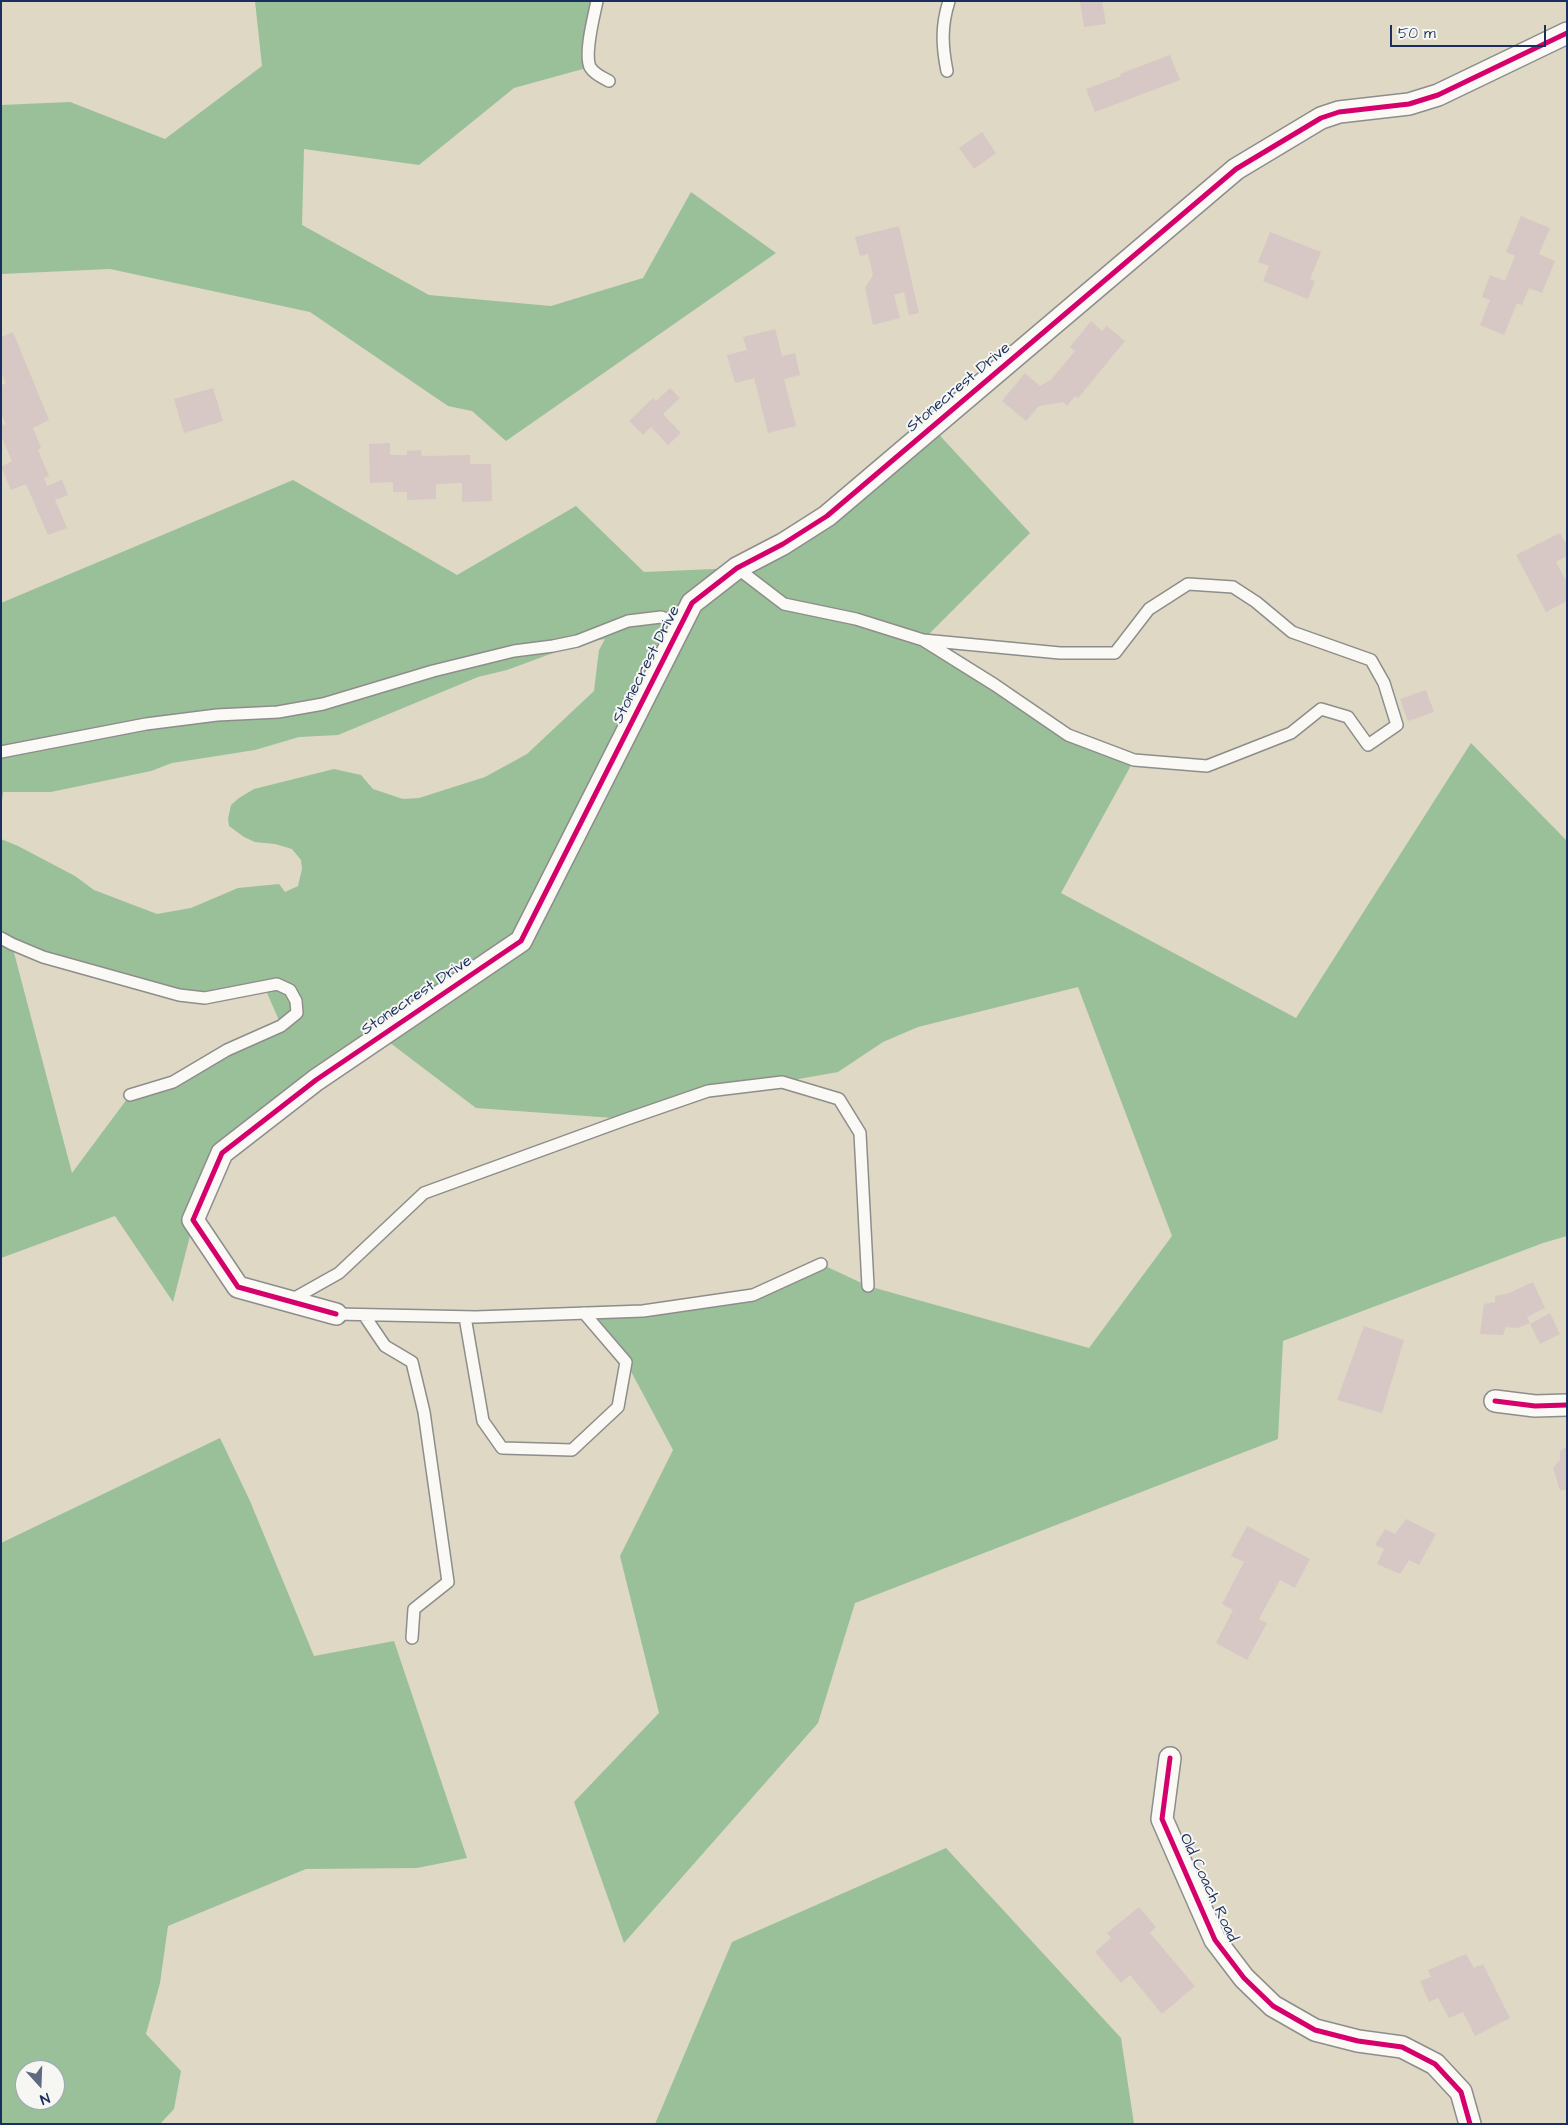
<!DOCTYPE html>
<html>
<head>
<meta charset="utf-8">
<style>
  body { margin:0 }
  #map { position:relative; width:1568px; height:2125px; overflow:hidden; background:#ded8c4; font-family:"Architects Daughter",sans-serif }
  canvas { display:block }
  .frame { position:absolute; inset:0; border:2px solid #1b2f5e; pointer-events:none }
  .north { position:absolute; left:15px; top:2060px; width:50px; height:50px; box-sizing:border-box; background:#f6f6f2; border:1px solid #9ea6b7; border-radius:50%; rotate:160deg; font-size:14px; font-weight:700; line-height:20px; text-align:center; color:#1b2f5e }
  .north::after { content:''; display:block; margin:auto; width:18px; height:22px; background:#5f6a82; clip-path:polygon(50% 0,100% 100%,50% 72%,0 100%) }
  .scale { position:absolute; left:1390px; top:25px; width:156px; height:22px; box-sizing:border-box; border:2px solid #1b2f5e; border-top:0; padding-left:6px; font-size:15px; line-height:18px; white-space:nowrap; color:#1b2f5e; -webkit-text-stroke:4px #f6f6f2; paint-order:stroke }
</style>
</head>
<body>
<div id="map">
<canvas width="1568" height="2125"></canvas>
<div class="frame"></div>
<div class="north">N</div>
<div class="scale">50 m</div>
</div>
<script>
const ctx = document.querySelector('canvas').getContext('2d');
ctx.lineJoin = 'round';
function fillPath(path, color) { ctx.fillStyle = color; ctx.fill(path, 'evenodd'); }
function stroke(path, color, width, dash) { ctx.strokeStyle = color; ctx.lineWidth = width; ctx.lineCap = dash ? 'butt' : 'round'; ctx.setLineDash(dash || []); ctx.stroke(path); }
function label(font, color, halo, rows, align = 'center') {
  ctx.font = font + ' "Architects Daughter",sans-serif'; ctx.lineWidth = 4; ctx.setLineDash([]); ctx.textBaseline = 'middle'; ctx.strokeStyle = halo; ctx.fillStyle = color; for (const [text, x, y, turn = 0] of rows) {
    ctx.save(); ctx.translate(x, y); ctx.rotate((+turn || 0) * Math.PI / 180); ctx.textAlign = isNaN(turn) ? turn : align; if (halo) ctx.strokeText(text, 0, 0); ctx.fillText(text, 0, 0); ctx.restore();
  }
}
const forest = new Path2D(`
  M 255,1 L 597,1 L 590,67 L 514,88 L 419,165 L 304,149 L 302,225 L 429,295 L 551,306 L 643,278 L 691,192 L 776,253 L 506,441 L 472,411 L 448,406 L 310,312 L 110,269 L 1,274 L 1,105 L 70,102 L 165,139 L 262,66 Z
  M 932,427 L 1030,533 L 923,640 L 1068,735 L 1134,760 L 1061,893 L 1296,1018 L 1471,743 L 1567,841 L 1567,1236 L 1543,1243 L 1283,1341 L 1278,1439 L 855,1603 L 818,1723 L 624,1943 L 574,1802 L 659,1713 L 620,1556 L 673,1450 L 626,1362 L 584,1313 L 753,1295 L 821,1264 L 868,1286 L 1089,1348 L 1172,1236 L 1078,987 L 918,1027 L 883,1042 L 838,1072 L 782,1082 L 708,1091 L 627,1119 L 476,1108 L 381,1036 L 222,1153 L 194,1220 L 173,1302 L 115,1216 L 1,1258 L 1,839 L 18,846 L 75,876 L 94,890 L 157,914 L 191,908 L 238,888 L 279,884 L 285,892 L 298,886 L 302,869 L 301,860 L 292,849 L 275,844 L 255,842 L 244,837 L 229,826 L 228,819 L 231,805 L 239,798 L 254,789 L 334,769 L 361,775 L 373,789 L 403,799 L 419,798 L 485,777 L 527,754 L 594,691 L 599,650 L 605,639 L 580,643 L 507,670 L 478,677 L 338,735 L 299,737 L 255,750 L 172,763 L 151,771 L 51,792 L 3,792 L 1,810 L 1,603 L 293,480 L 457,575 L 576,506 L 644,572 L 737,568 L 783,544 ZM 12,945 L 205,998 L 264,986 L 281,1025 L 173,1082 L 130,1095 L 72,1173 Z
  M 220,1438 L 250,1501 L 314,1656 L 394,1641 L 467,1858 L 417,1868 L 306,1869 L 168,1926 L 160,1983 L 146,2034 L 181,2071 L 174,2109 L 160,2124 L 1,2124 L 1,1543 ZM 25,2070 L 55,2070 L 55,2100 L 25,2100 Z
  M 946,1848 L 1121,2038 L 1134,2124 L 655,2124 L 732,1942 Z`);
const building = new Path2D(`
  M 1080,1 L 1102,1 L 1106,24 L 1084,27 Z
  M 1170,55 L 1180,80 L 1095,112 L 1086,89 L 1121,76 L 1120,74 Z
  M 982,132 L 996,153 L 974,169 L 959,148 Z
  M 1521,216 L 1550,228 L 1539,254 L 1555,261 L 1542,293 L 1529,288 L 1522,305 L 1517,303 L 1504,335 L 1480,325 L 1490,300 L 1482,297 L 1490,275 L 1505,281 L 1515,256 L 1506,252 Z
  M 899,226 L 919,313 L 909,315 L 904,292 L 894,295 L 900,318 L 873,325 L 865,288 L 873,275 L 868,254 L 860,256 L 855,237 Z
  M 1270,232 L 1321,252 L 1310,279 L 1315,281 L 1308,299 L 1263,281 L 1269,266 L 1258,262 Z
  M 1091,321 L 1102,331 L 1107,326 L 1125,341 L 1078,398 L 1075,396 L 1067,406 L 1063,402 L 1039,406 L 1026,421 L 1002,401 L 1025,373 L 1040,386 L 1051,380 L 1075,351 L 1070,347 Z
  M 775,329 L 782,356 L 795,353 L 800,375 L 784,379 L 796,426 L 768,433 L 754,378 L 735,383 L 727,355 L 747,350 L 743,337 Z
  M 13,332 L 49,420 L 33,428 L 41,448 L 38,450 L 49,476 L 44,478 L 47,486 L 62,480 L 68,495 L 55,500 L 67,528 L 48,535 L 26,484 L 11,490 L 1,467 L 12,461 L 1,436 L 1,426 L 6,424 L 1,413 L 1,386 L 6,383 L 1,372 L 1,337 Z
  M 213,388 L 223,421 L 184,433 L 174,399 Z
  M 670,388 L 680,398 L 663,414 L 681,433 L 668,445 L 651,427 L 643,435 L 629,421 L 653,398 L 656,401 Z
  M 390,443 L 390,455 L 407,455 L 407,451 L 421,450 L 422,456 L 470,455 L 470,464 L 491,464 L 492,501 L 462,502 L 462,483 L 436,484 L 436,499 L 407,500 L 407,492 L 393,492 L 393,482 L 370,483 L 369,444 Z
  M 1560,533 L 1567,545 L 1567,556 L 1556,562 L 1567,582 L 1567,601 L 1546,612 L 1516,555 Z
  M 1426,690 L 1434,712 L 1408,721 L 1400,699 Z
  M 1533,1282 L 1545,1308 L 1527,1317 L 1530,1323 L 1518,1328 L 1506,1327 L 1503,1335 L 1480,1334 L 1484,1304 L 1495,1302 L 1495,1296 L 1509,1293 Z
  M 1550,1313 L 1560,1334 L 1540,1344 L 1530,1324 Z
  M 1364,1326 L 1404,1340 L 1382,1413 L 1337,1400 Z
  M 1567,1446 L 1567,1490 L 1560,1490 L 1553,1468 L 1560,1460 L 1560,1451 Z
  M 1406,1519 L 1436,1534 L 1419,1565 L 1409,1560 L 1400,1574 L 1377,1564 L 1384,1549 L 1375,1545 L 1385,1529 L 1395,1534 Z
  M 1247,1526 L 1310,1559 L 1295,1588 L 1280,1580 L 1259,1619 L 1267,1623 L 1247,1660 L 1216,1643 L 1233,1610 L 1222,1604 L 1244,1562 L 1231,1556 Z
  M 1139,1907 L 1156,1927 L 1150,1933 L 1195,1986 L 1162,2014 L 1130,1975 L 1121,1983 L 1095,1952 L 1111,1938 L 1107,1933 Z
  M 1466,1954 L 1474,1968 L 1483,1964 L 1510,2018 L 1475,2036 L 1463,2012 L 1449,2018 L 1438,1998 L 1429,2002 L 1420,1981 L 1431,1977 L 1428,1970 Z`);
const lane = new Path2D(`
  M 597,1 C 594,16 584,53 590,67 C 594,74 603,78 609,81
  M 947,71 C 942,46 941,26 949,1
  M 737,568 L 784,604 L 856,619 L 923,640 L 995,685 L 1068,735 L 1134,760 L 1207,766 L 1291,733 L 1321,709 L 1348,717 L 1368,745 L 1397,725 L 1384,683 L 1371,660 L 1292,632 L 1256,602 L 1233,587 L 1188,584 L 1149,609 L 1115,653 L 1060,653 L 923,640
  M 1,752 L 146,724 L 217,715 L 278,712 L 323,704 L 433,671 L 514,651 L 553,646 L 577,641 L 628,621 L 661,617 L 681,624
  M 1,938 L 12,944 L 43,957 L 179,995 L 205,998 L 277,984 L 290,990 L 296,1001 L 297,1013 L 281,1026 L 227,1050 L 173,1082 L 130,1095
  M 291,1300 L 339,1273 L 424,1193 L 627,1119 L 708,1091 L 782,1082 L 839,1099 L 860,1133 L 868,1286
  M 336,1314 L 476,1317 L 643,1311 L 753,1295 L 821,1264
  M 364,1315 L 385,1346 L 412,1362 L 424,1412 L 448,1582 L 414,1609 L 412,1638
  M 465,1317 L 483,1421 L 502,1448 L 572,1450 L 618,1407 L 626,1362 L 584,1313`);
const street = new Path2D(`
  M 336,1314 L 238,1287 L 193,1220 L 222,1153 L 316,1080 L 521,941 L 692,603 L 737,568 L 783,544 L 827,516 L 1236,169 L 1321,118 L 1339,112 L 1409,104 L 1438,95 L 1567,33
  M 1495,1401 L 1535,1406 L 1567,1405
  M 1170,1758 L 1162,1819 L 1215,1940 L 1244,1978 L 1273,2006 L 1315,2030 L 1358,2041 L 1402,2047 L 1435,2064 L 1461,2092 L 1470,2124`);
const cycleway = new Path2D(`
  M 336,1314 L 238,1287 L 193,1220 L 222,1153 L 316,1080 L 521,941 L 692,603 L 737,568 L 783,544 L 827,516 L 1236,169 L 1321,118 L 1339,112 L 1409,104 L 1438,95 L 1567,33
  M 1495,1401 L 1535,1406 L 1567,1405
  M 1170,1758 L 1162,1819 L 1215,1940 L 1244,1978 L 1273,2006 L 1315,2030 L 1358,2041 L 1402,2047 L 1435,2064 L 1461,2092 L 1470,2124`);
const streetNames = [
  ["Stonecrest Drive",959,388,-40],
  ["Stonecrest Drive",647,665,-63],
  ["Stonecrest Drive",417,996,-34],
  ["Old Coach Road",1208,1888,65]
];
fillPath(forest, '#9ac099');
fillPath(building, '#d7c8c5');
stroke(lane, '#8d8d8b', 14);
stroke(street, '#8d8d8b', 24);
stroke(lane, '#faf9f6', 11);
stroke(street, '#faf9f6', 21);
stroke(cycleway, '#d6006c', 5);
label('16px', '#1b2f5e', '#f6f6f2', streetNames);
</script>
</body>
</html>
